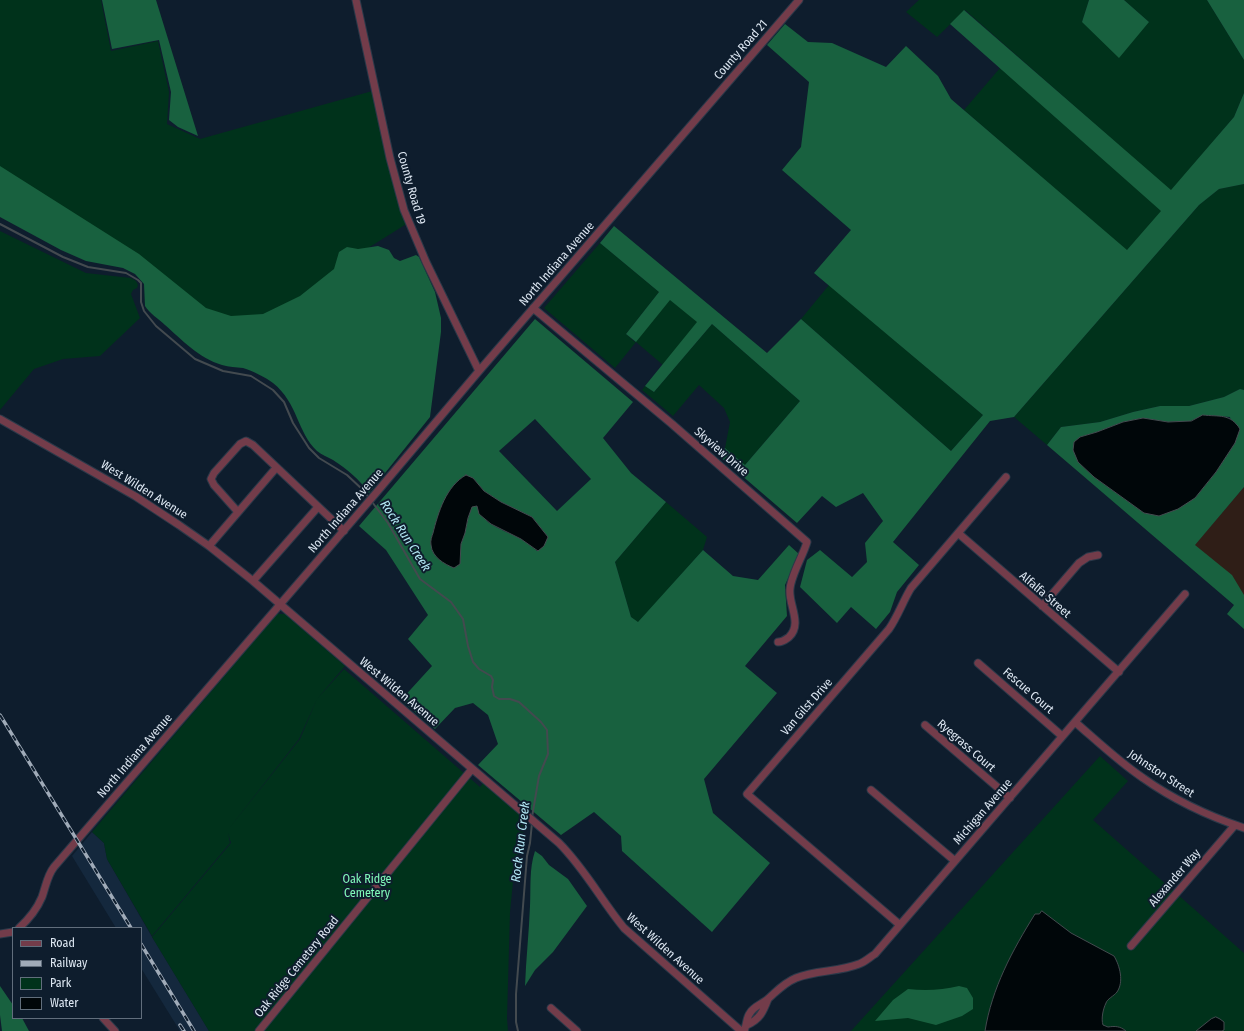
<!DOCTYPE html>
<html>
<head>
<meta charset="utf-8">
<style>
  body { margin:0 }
  #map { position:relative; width:1244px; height:1031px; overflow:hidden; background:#0e1d2d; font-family:"Fira Sans Condensed",sans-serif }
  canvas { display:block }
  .legend { position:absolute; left:12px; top:927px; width:130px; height:92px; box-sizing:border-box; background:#0e1d2d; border:1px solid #616e7c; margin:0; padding:5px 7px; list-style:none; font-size:12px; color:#dee8f3 }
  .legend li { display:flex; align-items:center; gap:8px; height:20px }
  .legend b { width:20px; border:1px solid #616e7c }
</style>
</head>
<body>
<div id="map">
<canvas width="1244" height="1031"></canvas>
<ul class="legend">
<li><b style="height:5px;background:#733c4a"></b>Road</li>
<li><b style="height:5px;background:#a0abb8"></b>Railway</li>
<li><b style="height:11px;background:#00321b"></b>Park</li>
<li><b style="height:11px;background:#000609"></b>Water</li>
</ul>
</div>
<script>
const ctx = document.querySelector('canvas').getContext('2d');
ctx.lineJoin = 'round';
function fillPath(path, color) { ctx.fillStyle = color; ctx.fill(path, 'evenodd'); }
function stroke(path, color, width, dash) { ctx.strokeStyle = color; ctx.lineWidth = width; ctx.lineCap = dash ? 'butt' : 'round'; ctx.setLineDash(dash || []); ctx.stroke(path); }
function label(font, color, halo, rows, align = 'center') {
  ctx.font = font + ' "Fira Sans Condensed",sans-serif'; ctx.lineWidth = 4; ctx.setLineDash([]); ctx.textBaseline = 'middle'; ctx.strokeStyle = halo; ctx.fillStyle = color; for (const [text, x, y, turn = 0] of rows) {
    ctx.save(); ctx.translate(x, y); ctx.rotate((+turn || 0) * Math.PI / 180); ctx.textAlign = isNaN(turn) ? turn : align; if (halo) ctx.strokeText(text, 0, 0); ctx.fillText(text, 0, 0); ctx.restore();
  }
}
const commercial = new Path2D(`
  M 1244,487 L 1244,614 L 1194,545 Z`);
const built = new Path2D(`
  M 92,832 L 104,843 L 107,859 L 152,937 L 209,1031 L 180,1031 L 141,968 L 141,928 L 116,928 L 72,856 Z`);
const green = new Path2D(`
  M 0,0 L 101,0 L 111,51 L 158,41 L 169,92 L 167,124 L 200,139 L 376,90 L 408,223 L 349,260 L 302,298 L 264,317 L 232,319 L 205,309 L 0,169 Z
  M 919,0 L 1089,0 L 1082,22 L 1149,22 L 1124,0 L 1207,0 L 1244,60 L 1244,93 L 1234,117 L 1171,191 L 965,10 L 937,37 L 906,12 Z
  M 1000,68 L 1162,211 L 1127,251 L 964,110 Z
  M 1244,184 L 1244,390 L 1240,389 L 1224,397 L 1189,406 L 1160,406 L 1133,412 L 1100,422 L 1061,427 L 1047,445 L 1014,417 L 1199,205 L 1219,189 Z
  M 0,231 L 86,273 L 131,278 L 136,281 L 138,285 L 137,288 L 133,290 L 131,294 L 140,318 L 100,356 L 63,359 L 34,369 L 0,410 Z
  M 600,243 L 659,292 L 626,334 L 635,342 L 670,299 L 698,322 L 663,365 L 636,342 L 615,368 L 544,308 Z
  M 829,285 L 983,415 L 951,451 L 801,319 Z
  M 712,324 L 800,401 L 745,465 L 725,448 L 730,422 L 724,408 L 699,385 L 673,416 L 642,390 L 645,386 L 654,392 Z
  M 666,502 L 707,537 L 703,550 L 638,623 L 631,617 L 615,562 Z
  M 277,614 L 285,614 L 345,666 L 317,699 L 299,739 L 227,831 L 300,739 L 317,699 L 344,669 L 480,787 L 483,783 L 519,814 L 521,817 L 519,820 L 525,826 L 514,872 L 510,912 L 507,1018 L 508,1031 L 209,1031 L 152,937 L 231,843 L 228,833 L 230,843 L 152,936 L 107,859 L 104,843 L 92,832 Z
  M 1100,756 L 1128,781 L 1093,820 L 1244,953 L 1244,1031 L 851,1031 Z`);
const forest = new Path2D(`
  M 102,0 L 156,0 L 198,136 L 178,127 L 169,120 L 171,92 L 159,40 L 112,49 Z
  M 1089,0 L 1124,0 L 1149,22 L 1119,58 L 1082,22 Z
  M 1207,0 L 1244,0 L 1244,60 Z
  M 964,10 L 1171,190 L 1234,117 L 1244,93 L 1244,184 L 1219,189 L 1199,205 L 1014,417 L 990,421 L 893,542 L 919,565 L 897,592 L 890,612 L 876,629 L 851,607 L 837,623 L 800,587 L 807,560 L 820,550 L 852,577 L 867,562 L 865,543 L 883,521 L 863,493 L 836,507 L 822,496 L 797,523 L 719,456 L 725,448 L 745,465 L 800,401 L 712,324 L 654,392 L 645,386 L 697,322 L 670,300 L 636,342 L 626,334 L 659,292 L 600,243 L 614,226 L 767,353 L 801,319 L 951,451 L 983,415 L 814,273 L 851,230 L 782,170 L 801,147 L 809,82 L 767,45 L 785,24 L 808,42 L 832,43 L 886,67 L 906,46 L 938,76 L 951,99 L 1127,250 L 1161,211 L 950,24 Z
  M 0,166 L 139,254 L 206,308 L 231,316 L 263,314 L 300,296 L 334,269 L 339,252 L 347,247 L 358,249 L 378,246 L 389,250 L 394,258 L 400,261 L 416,255 L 419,257 L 435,292 L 441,318 L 441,332 L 430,417 L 369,493 C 359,479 347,469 333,460 C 328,457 322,455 317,451 C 297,432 298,403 273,383 C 265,377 253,371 243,368 C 236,367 229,367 222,365 C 199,358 182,340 165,325 C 159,319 149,313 145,306 L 144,284 L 135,274 L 123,268 L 86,261 L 61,250 L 0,217 Z
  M 535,319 L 633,402 L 603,438 L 631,473 L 666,502 L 615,562 L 631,617 L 638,622 L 703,550 L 733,576 L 758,580 L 789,545 L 799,554 L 785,585 L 787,616 L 745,666 L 777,693 L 704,779 L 713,813 L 770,863 L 712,932 L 622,851 L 621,836 L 594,812 L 561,835 L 478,765 L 498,744 L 488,715 L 473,703 L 455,708 L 435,729 L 401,700 L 432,666 L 408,639 L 428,615 L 386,550 L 359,526 ZM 535,419 L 591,479 L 557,511 L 499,451 ZM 473,478 L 484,491 L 501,502 L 532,517 L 548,537 L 537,551 C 531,546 525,541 519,538 C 504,530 481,524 477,506 L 472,506 C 467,519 466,532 461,544 Z
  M 1240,389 L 1244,390 L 1244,487 L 1195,545 L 1232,575 L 1244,595 L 1244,629 L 1227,614 L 1234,605 L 1047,445 L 1061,427 L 1100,422 L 1133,412 L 1160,406 L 1189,406 L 1224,397 ZM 1203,415 L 1230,417 L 1235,443 L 1216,472 L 1195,498 L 1144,513 L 1094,477 L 1078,462 L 1080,437 L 1097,432 L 1123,422 L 1143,418 L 1168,422 L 1191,421 Z
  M 535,851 L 542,856 L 549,865 L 568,879 L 587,906 L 553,952 L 535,970 L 525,986 C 526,959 529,932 530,906 C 531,887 529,869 535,851 Z
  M 0,986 L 13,1005 L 13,1018 L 22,1018 L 29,1031 L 2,1031 L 0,1015 Z
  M 959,986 L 967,988 L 973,998 L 973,1009 L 962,1016 L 936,1025 L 908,1018 L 875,1021 L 893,1000 L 908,989 C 926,991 942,990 959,986 Z`);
const water = new Path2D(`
  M 1203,415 C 1219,417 1230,413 1240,429 L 1235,443 L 1216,472 L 1195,498 L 1178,509 L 1159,516 L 1144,513 L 1094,477 L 1078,462 L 1073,450 L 1074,442 L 1080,437 L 1097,432 L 1123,422 L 1143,418 L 1168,422 L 1191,421 Z
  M 466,475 L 473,478 L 484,491 L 501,502 L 532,517 L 548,537 L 544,546 L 538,551 L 521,539 L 491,524 L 479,514 L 477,506 L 472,507 L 468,518 L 465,533 L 461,544 L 460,564 L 454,568 C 444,564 432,557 431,545 C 430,541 432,536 433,533 C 438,513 446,486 466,475 Z
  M 1042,911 L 1071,933 L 1114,956 C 1120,966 1124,982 1117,992 C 1114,996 1107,999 1106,1003 C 1103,1009 1101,1019 1103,1025 L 1108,1027 C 1115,1026 1120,1026 1126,1031 L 985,1031 C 992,988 1012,951 1035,914 L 1039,914 Z
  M 1216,1017 L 1220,1019 L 1224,1022 L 1224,1030 L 1222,1031 L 1196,1031 L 1211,1019 Z`);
const stream = new Path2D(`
  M 0,224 L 63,257 L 88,267 L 126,273 L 138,280 L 141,283 L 141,302 L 144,311 L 156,326 L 195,359 L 223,371 L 251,376 L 273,390 L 284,402 L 293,423 L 309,448 L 319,458 L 347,475 L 363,490 L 388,523 L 420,579 L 451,602 L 463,619 L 468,646 L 473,662 L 479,669 L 491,676 L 493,680 L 492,687 L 494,696 L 499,699 L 510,699 L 519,702 L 541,722 L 547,730 L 548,754 L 539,776 L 532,817
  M 518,1031 L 516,1022 L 516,994 L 527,856 L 530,843 L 532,823`);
const minor = new Path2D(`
  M 356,0 L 390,158 L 404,210 L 426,262 L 479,371
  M 533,308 L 672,424 L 807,542 C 803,556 791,575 790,589 C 788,604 803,624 789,637 C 785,640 783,642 778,642
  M 0,419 L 135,496 L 179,525 L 209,546 L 253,581 L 559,843 C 585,869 601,900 624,928 L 741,1031
  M 238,512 L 214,485 L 211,479 L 214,473 L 240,444 L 246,441 L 253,445 L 344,531
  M 958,533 L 1119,672
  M 209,546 L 276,468
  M 253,581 L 318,507
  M 1042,606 L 1079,563 L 1088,557 L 1098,555
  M 978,663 L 1062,736
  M 1075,722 C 1097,741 1119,762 1143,778 C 1174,800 1208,816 1244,828
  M 925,725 L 1010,798
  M 871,790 L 955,861
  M 900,925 L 747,794 L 889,629 C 898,616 903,601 911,588 L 1006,477
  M 19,928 C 29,919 37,909 42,897 C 46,886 47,876 54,867 L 376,493 L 479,371 L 799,0
  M 0,934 L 13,932
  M 1131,946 L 1235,825
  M 551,1008 L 577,1031
  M 103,1018 L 115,1031
  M 747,1025 C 760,1019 763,1012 768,999
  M 259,1031 L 472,769
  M 744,1031 C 747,1025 746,1018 750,1013 C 754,1006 763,1004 769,998 C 778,990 784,983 796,978 C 816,970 839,972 859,964 C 865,962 870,957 875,954 L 1185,594`);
const rail = new Path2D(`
  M 0,715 L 131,928
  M 141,944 L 194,1031
  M 180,1025 L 184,1031`);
const streetNames = [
  ["County Road 21",741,50,-49],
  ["County Road 19",411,188,74],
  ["North Indiana Avenue",557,264,-49],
  ["Skyview Drive",721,452,41],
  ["West Wilden Avenue",144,490,32],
  ["North Indiana Avenue",346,511,-49],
  ["Alfalfa Street",1045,595,41],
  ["Fescue Court",1028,691,41],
  ["West Wilden Avenue",399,692,40],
  ["Van Gilst Drive",807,707,-49],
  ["Ryegrass Court",966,746,41],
  ["North Indiana Avenue",135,756,-49],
  ["Johnston Street",1161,774,33],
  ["Michigan Avenue",983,812,-49],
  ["Alexander Way",1175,878,-49],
  ["West Wilden Avenue",665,949,42],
  ["Oak Ridge Cemetery Road",297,967,-51]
];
const parkNames = [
  ["Oak Ridge",367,880],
  ["Cemetery",367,894]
];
const waterNames = [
  ["Rock Run Creek",405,536,57],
  ["Rock Run Creek",521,842,-83]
];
fillPath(commercial, '#2f1e17');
fillPath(built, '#14283d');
fillPath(green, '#00321b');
fillPath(forest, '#18613f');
fillPath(water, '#000609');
stroke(water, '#434a4f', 1);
stroke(stream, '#434a4f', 2);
stroke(minor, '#2b3949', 9);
stroke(minor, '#733c4a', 7);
stroke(rail, '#a0abb8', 3.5);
stroke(rail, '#0e1d2d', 2, [6]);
label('12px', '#dee8f3', '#0e1d2d', streetNames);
label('12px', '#81faba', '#0e1d2d', parkNames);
label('italic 13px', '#b3e8f5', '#0e1d2d', waterNames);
</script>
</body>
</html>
